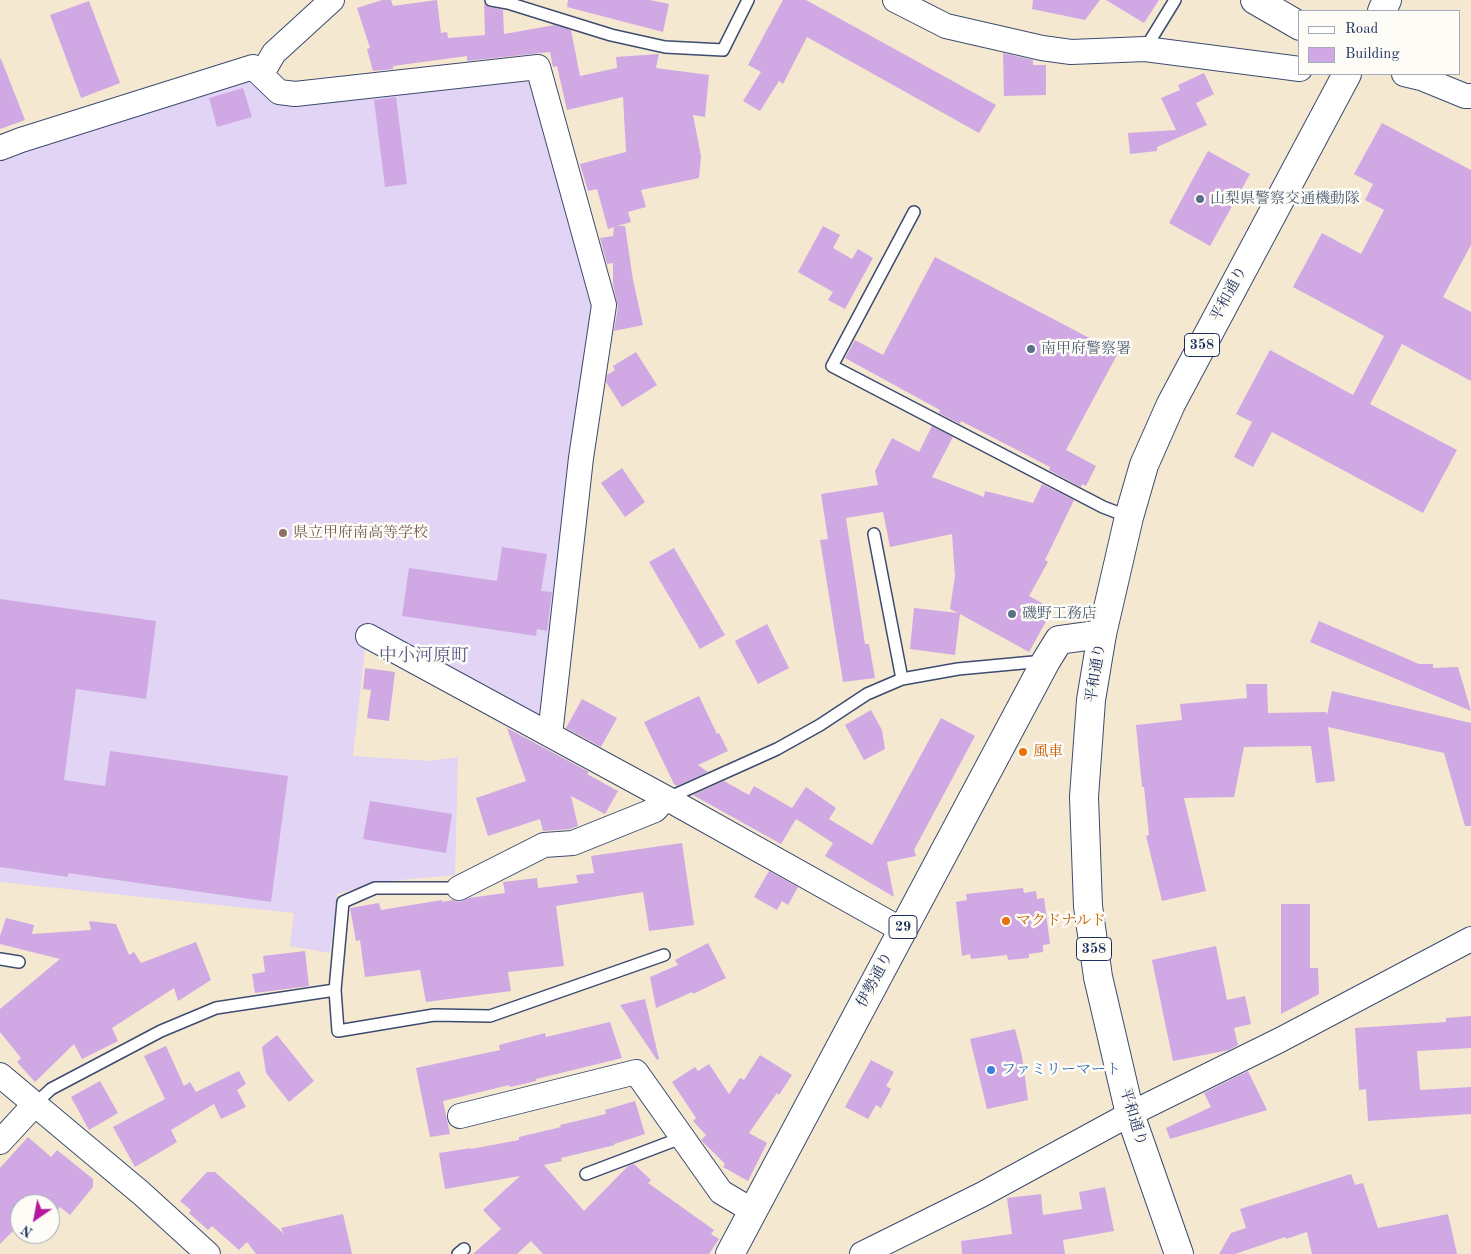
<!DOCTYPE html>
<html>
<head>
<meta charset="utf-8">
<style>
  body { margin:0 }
  #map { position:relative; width:1471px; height:1254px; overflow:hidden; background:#f4e8d1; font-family:"Old Standard TT",serif }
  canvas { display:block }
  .legend { position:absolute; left:1298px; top:10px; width:162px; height:65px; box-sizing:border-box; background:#fdfcf7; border:1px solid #a3aaba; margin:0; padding:6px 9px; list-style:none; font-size:15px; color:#1b2f5e }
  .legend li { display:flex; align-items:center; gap:10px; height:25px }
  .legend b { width:25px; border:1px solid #a3aaba }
  .north { position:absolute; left:10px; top:1194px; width:50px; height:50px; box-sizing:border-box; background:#fdfcf7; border:1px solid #a3aaba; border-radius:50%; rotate:213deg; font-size:14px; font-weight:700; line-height:20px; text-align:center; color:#1b2f5e }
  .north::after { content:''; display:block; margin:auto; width:18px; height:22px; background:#b5179e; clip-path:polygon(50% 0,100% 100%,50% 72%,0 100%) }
</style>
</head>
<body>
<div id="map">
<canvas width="1471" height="1254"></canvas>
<ul class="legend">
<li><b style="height:6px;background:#fff"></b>Road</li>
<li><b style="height:14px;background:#d0a8e4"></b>Building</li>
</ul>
<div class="north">N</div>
</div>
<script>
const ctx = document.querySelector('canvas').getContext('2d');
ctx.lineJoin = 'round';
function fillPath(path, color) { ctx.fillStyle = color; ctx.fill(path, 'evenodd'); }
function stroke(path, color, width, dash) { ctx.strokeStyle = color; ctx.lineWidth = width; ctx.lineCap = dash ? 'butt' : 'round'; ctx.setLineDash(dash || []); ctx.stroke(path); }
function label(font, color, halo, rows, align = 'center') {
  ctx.font = font + ' "Old Standard TT","Noto Serif JP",serif'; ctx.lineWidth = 5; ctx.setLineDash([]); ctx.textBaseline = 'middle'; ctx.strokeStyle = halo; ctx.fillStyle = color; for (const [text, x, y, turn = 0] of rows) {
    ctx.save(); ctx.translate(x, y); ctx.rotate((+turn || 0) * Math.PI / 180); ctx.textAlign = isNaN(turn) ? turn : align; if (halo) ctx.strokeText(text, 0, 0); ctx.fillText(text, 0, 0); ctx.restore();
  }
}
const built = new Path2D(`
  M 533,76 L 595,305 L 542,719 L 375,626 L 368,636 L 365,650 L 353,756 L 431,761 L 458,757 L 455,875 L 378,882 L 337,894 L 330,953 L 290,946 L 294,913 L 0,882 L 0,159 L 253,77 L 274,101 Z`);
const building = new Path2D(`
  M 382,0 L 391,0 L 393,6 L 437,0 L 441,33 L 447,32 L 448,38 L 485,35 L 484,3 L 489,7 L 503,10 L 504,34 L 555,25 L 571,30 L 580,76 L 617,68 L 616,57 L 659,54 L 656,68 L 709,75 L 705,117 L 693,115 L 701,156 L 699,178 L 641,190 L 646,207 L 628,212 L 631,222 L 617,226 L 625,226 L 633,280 L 643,325 L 614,331 L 618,307 L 613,285 L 613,263 L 607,264 L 600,238 L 613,236 L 614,227 L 608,229 L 597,189 L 588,191 L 580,164 L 626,152 L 623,97 L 567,110 L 557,66 L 553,67 L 550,52 L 467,61 L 467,56 L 393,66 L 393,69 L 373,71 L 367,49 L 370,48 L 357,8 Z
  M 568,0 L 650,0 L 669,4 L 663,32 L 567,7 Z
  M 783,0 L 806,0 L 996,105 L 979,133 L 807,37 L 783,84 L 779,81 L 760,111 L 743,101 L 761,72 L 748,65 Z
  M 1033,0 L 1100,0 L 1085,20 L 1032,9 Z
  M 1106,0 L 1159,0 L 1144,23 Z
  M 89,1 L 120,83 L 81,98 L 50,15 Z
  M 1003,53 L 1033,60 L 1033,65 L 1046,65 L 1046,95 L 1004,96 Z
  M 0,59 L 1,59 L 25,120 L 0,129 Z
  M 1204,73 L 1214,94 L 1196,103 L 1207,125 L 1157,147 L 1157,151 L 1130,154 L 1128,133 L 1176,130 L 1161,98 L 1180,90 L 1178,85 Z
  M 243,88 L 252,117 L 217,127 L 209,98 Z
  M 396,97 L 407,184 L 385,187 L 374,100 Z
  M 1382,123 L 1471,170 L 1471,245 L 1443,297 L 1471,312 L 1471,381 L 1402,344 L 1370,404 L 1457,450 L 1423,513 L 1272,432 L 1253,467 L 1234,457 L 1252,422 L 1236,414 L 1270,350 L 1353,395 L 1384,336 L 1293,287 L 1322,233 L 1361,254 L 1384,210 L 1365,200 L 1373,184 L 1354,174 Z
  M 1208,151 L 1250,174 L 1210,246 L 1169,223 Z
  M 823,226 L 840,235 L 833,248 L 852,259 L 858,249 L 873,258 L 845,309 L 828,300 L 833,292 L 798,272 Z
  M 935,257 L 1118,353 L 1066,450 L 1096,466 L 1086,486 L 1082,484 L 1081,487 L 1049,470 L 1050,467 L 961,421 L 960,424 L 939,413 L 940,410 L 845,358 L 855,340 L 883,355 Z
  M 636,352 L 657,385 L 622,407 L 606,382 L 607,375 L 615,370 L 613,366 Z
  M 932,426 L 953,437 L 932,477 L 984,497 L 985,491 L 1033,503 L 1042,484 L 1074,500 L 1045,560 L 1048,562 L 1029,596 L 1053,609 L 1029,652 L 960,614 L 955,655 L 910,649 L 914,608 L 958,613 L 950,609 L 955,576 L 952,534 L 890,547 L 883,512 L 846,518 L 865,644 L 869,644 L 875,678 L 843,682 L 820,540 L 828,539 L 821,494 L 878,485 L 875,471 L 892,438 L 919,452 Z
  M 622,468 L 645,502 L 625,517 L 601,483 Z
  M 502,547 L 547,554 L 541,591 L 552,592 L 547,631 L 537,629 L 536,636 L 402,616 L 409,568 L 497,581 Z
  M 674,548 L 725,635 L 700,649 L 649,562 Z
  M 0,599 L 156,621 L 146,699 L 76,689 L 64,780 L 105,786 L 110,751 L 288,776 L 271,902 L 68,873 L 68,877 L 0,867 Z
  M 1319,621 L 1419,664 L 1433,664 L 1433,668 L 1458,667 L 1471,711 L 1310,642 Z
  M 767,624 L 789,668 L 758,684 L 735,641 Z
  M 365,668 L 395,672 L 389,721 L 367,718 L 371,690 L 363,689 Z
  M 1246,684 L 1267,684 L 1268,713 L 1326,712 L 1327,715 L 1332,691 L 1471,723 L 1471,826 L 1465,826 L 1444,753 L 1328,727 L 1335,781 L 1316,783 L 1311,746 L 1244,747 L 1234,797 L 1184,798 L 1206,891 L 1162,901 L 1146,836 L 1149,835 L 1144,787 L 1142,787 L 1136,725 L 1182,720 L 1180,704 L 1247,698 Z
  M 699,696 L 717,734 L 719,733 L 728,751 L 698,765 L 708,772 L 677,786 L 674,784 L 644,722 Z
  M 582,699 L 617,718 L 601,747 L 566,728 Z
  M 871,710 L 882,730 L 885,749 L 864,760 L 845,725 Z
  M 941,718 L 975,736 L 914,850 L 916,856 L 887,862 L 894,897 L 825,856 L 833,843 L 796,819 L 781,844 L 693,795 L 724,781 L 749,795 L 754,786 L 792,808 L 806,787 L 836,808 L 829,819 L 872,845 Z
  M 507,728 L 589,772 L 587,774 L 618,791 L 605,814 L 571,796 L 578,826 L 570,829 L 543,831 L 540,819 L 488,836 L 476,798 L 526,781 Z
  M 370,801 L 452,814 L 446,853 L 363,839 Z
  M 682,843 L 694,925 L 649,931 L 643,892 L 556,906 L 564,966 L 508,972 L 511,991 L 426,1002 L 420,970 L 365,977 L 360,940 L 356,941 L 350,908 L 379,903 L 381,910 L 442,900 L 442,902 L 454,900 L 459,902 L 469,898 L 505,893 L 503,882 L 537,878 L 538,888 L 578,883 L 576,875 L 594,873 L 591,856 Z
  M 769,871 L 798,887 L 788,905 L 782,901 L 777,910 L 754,897 Z
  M 1023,888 L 1024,893 L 1036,891 L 1037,899 L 1044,898 L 1050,944 L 1043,945 L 1043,952 L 1029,954 L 1029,958 L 1008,960 L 1007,955 L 971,959 L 970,954 L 962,956 L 956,902 L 967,900 L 966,894 Z
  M 1281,904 L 1310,904 L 1310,968 L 1318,968 L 1319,994 L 1281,1014 Z
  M 6,918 L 34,925 L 32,934 L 91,930 L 89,921 L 116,924 L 129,955 L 134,952 L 141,963 L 196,942 L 211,980 L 178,1001 L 174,988 L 112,1028 L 118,1041 L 82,1059 L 74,1044 L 35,1082 L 17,1062 L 21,1058 L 0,1032 L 0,1009 L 60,959 L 0,944 L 0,936 Z
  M 708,943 L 726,978 L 693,994 L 692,992 L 656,1008 L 650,977 L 678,965 L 675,960 Z
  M 1216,946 L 1227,1000 L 1245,996 L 1251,1024 L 1234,1028 L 1238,1045 L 1229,1050 L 1173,1061 L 1152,960 Z
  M 305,951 L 309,986 L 255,993 L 252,974 L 265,972 L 263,956 Z
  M 645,999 L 659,1059 L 657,1060 L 620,1005 Z
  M 1471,1016 L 1471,1048 L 1417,1051 L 1420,1090 L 1471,1087 L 1471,1114 L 1368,1121 L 1366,1089 L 1359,1090 L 1355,1028 L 1446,1022 L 1446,1018 Z
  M 610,1022 L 622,1058 L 536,1079 L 536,1081 L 510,1087 L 509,1085 L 443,1101 L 450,1134 L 430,1137 L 416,1068 L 500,1050 L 499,1045 L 545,1033 L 546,1037 Z
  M 1015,1029 L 1022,1056 L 1028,1100 L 987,1109 L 970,1039 Z
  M 277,1035 L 314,1081 L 289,1102 L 266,1073 L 262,1047 Z
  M 166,1046 L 184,1086 L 190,1082 L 196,1092 L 239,1071 L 246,1084 L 237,1090 L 246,1107 L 221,1119 L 214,1104 L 171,1130 L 177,1142 L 135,1167 L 113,1127 L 165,1099 L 144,1056 Z
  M 760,1055 L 792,1075 L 779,1095 L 777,1093 L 749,1133 L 767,1143 L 748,1181 L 723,1167 L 725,1164 L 701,1140 L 706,1135 L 693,1121 L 696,1118 L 672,1082 L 695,1067 L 698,1071 L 709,1064 L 729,1094 L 740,1078 L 744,1080 Z
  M 871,1060 L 894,1072 L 886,1086 L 891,1089 L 881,1108 L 876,1105 L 868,1119 L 845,1107 Z
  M 1248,1071 L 1267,1110 L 1170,1139 L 1166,1128 L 1211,1107 L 1204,1093 Z
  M 100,1081 L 118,1113 L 89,1130 L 71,1097 Z
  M 635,1101 L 645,1134 L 614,1144 L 615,1145 L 561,1158 L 562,1161 L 544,1165 L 584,1211 L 628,1166 L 634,1164 L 651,1180 L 648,1183 L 714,1230 L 711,1234 L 719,1239 L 709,1254 L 543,1254 L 531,1241 L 517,1254 L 473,1254 L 501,1229 L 483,1210 L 520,1176 L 445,1189 L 439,1153 L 471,1148 L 471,1149 L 519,1140 L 519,1137 L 561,1127 L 560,1125 L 606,1114 L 605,1110 Z
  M 28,1137 L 51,1157 L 57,1150 L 93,1179 L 93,1187 L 70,1215 L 60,1207 L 51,1218 L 50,1204 L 20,1204 L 20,1224 L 0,1244 L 0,1168 Z
  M 207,1172 L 215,1172 L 284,1234 L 281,1228 L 343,1214 L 352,1254 L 256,1254 L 247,1242 L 239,1250 L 212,1226 L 208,1230 L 189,1213 L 191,1210 L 180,1201 Z
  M 1351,1174 L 1355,1185 L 1363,1183 L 1378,1228 L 1448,1214 L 1457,1254 L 1312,1254 L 1307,1232 L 1286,1239 L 1285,1237 L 1235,1254 L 1219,1254 L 1231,1233 L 1246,1228 L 1240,1209 Z
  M 1105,1187 L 1114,1231 L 1063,1240 L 1065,1254 L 962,1254 L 961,1241 L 1012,1234 L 1007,1198 L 1041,1194 L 1043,1215 L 1082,1209 L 1079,1192 Z`);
const service = new Path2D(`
  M 491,0 L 508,3 L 611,35 L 665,47 L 723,50 L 748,0
  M 1145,49 L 1175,0
  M 914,212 L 832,366 L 1103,507 L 1129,517
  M 874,534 L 902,679
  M 668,798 L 777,749 L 820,725 L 867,694 L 902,679 L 958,669 L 1044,661
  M 0,959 L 19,962
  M 335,990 L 343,902 L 375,888 L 459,888
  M 35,1104 L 51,1089 L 161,1031 L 216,1008 L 335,990 L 338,1031 L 434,1015 L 490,1016 L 664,955
  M 586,1174 L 681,1138
  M 458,1254 L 464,1249`);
const minor = new Path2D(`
  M 895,0 L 946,26 L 1042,48 L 1071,52 L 1145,49 L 1300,69
  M 267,65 L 274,53 L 332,0
  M 1404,74 L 1421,78 L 1465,96 L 1471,96
  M 0,148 L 21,140 L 253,67 L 279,92 L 295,94 L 538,67 L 604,305 L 581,458 L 550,735
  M 368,636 L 666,798 L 902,930
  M 459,888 L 544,845 L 573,843 L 655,810 L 666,798
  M 0,1075 L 141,1193 L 208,1254
  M 460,1116 L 636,1072 L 721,1192 L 753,1211
  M 0,1142 L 35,1104
  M 862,1254 L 981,1195 L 1130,1114 L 1280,1040 L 1471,939`);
const tertiary = new Path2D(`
  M 1255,0 L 1300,26`);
const primary = new Path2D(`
  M 730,1254 L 1046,661 L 1059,640 L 1102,634`);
const trunk = new Path2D(`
  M 1382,11 L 1387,0
  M 1179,1254 L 1130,1114 L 1098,977 L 1088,906 L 1084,797 L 1091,700 L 1102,634 L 1129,517 L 1144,465 L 1171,404 L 1347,74`);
const markers = [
  [1200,199,5,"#5c6f8a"],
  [1031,349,5,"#5c6f8a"],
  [283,533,5,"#8d6e63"],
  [1012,614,5,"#5c6f8a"],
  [1023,752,5,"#e8710a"],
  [1006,921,5,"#e8710a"],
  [991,1070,5,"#3f7fe0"]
];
const shields = [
  [1202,345,35],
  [903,927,28],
  [1094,949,35]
];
const shieldNames = [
  ["358",1202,345],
  ["29",903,927],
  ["358",1094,949]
];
const serviceNames = [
  ["山梨県警察交通機動隊",1210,199],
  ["南甲府警察署",1041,349],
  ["磯野工務店",1022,614]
];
const streetNames = [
  ["平和通り",1229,294,-62],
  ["平和通り",1096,673,-81],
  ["伊勢通り",875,980,-62],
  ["平和通り",1133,1117,73]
];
const educationNames = [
  ["県立甲府南高等学校",293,533]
];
const foodNames = [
  ["風車",1033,752],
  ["マクドナルド",1016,921]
];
const shopNames = [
  ["ファミリーマート",1001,1070]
];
const quarterNames = [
  ["中小河原町",424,656]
];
fillPath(built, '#e1d4f4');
fillPath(building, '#d0a8e4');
stroke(service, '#3c4b6f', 14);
stroke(minor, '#3c4b6f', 26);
stroke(tertiary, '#3c4b6f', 30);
stroke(primary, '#3c4b6f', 30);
stroke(trunk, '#3c4b6f', 30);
stroke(service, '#fff', 11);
stroke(minor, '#fff', 24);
stroke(tertiary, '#fff', 28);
stroke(primary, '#fff', 28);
stroke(trunk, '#fff', 28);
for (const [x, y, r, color] of markers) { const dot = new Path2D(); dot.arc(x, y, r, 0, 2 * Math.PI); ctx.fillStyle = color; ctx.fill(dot); stroke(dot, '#fdfcf7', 2); }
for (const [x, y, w] of shields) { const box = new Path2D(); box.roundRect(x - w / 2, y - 11.5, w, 23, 4); ctx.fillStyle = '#fdfcf7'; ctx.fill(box); stroke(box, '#1b2f5e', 1); }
label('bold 14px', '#1b2f5e', null, shieldNames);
label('15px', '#4e5e75', '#fdfcf7', serviceNames, 'left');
label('15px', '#1b2f5e', '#fdfcf7', streetNames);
label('15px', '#785e54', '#fdfcf7', educationNames, 'left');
label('15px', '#c56008', '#fdfcf7', foodNames, 'left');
label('15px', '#366cbe', '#fdfcf7', shopNames, 'left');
label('18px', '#5a598d', '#fdfcf7', quarterNames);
</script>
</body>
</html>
